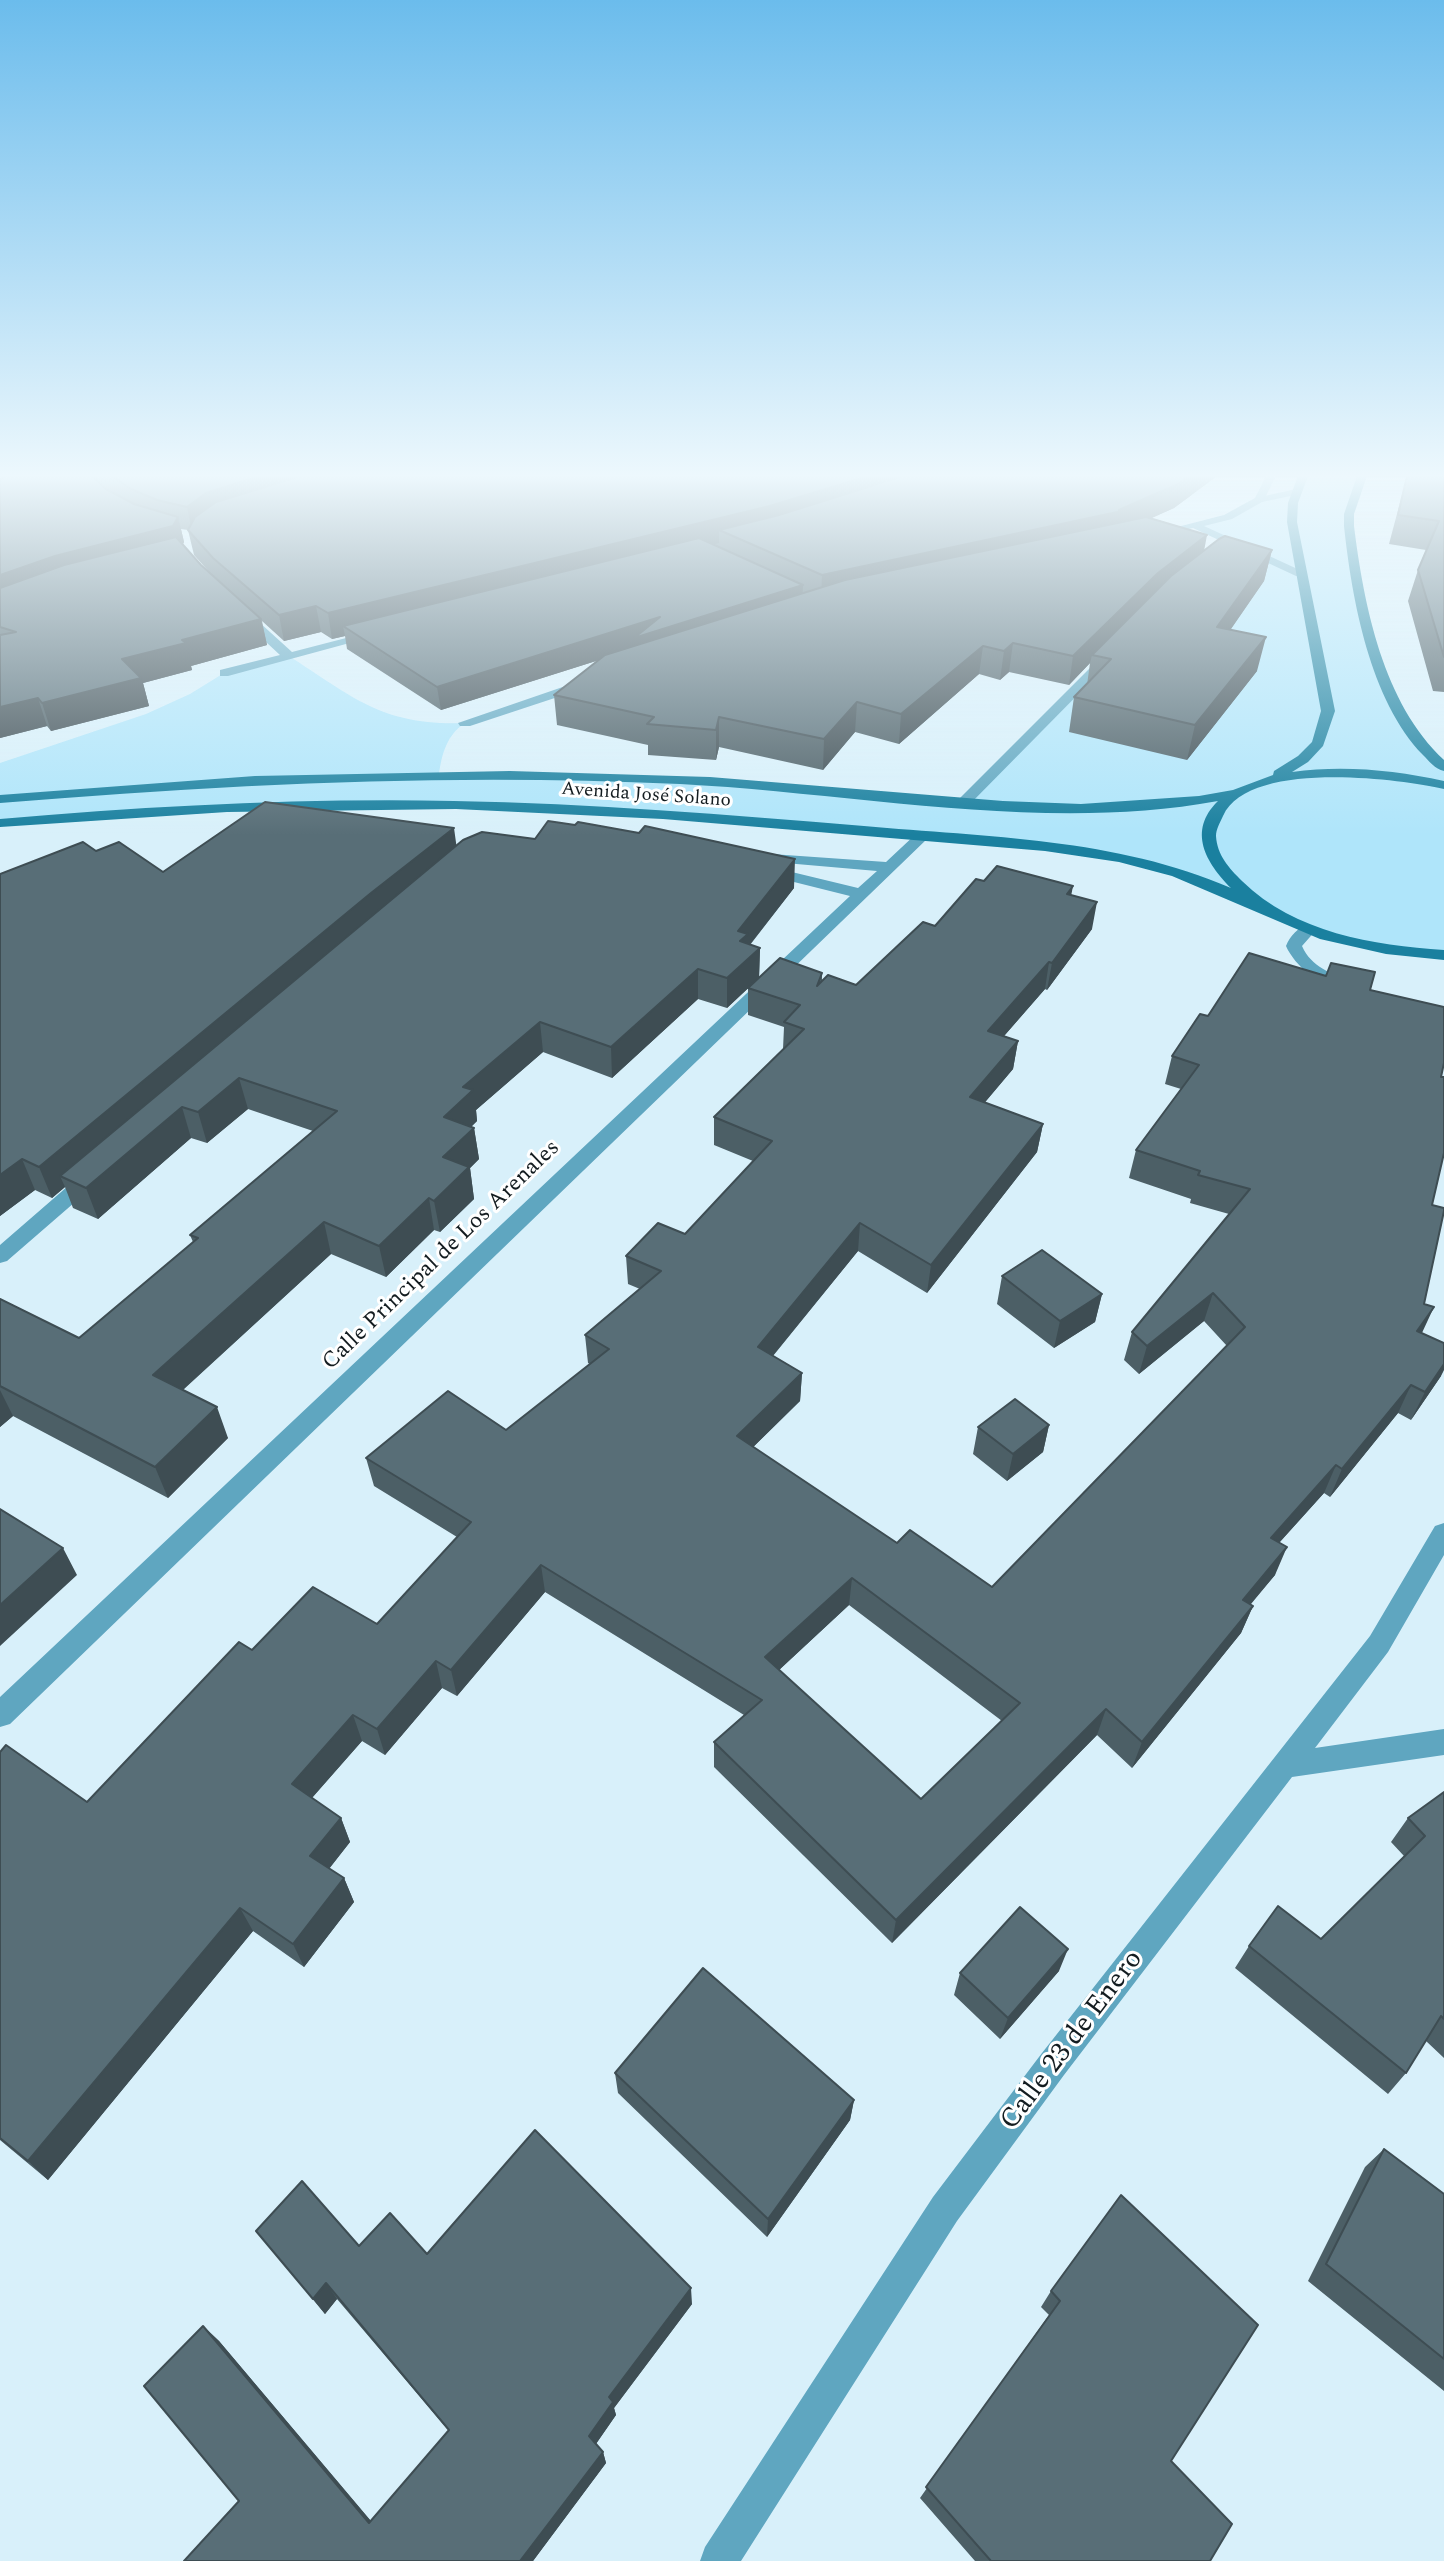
<!DOCTYPE html>
<html>
<head>
<meta charset="utf-8">
<style>
  body { margin:0 }
  canvas { display:block; background:#d8f0fa }
</style>
</head>
<body>
<canvas width="1444" height="2561"></canvas>
<script>
const ctx = document.querySelector('canvas').getContext('2d');
ctx.lineJoin = 'round';
function fillPath(path, color) { ctx.fillStyle = color; ctx.fill(path, 'evenodd'); }
function stroke(path, color, width, dash) { ctx.strokeStyle = color; ctx.lineWidth = width; ctx.lineCap = dash ? 'butt' : 'round'; ctx.setLineDash(dash || []); ctx.stroke(path); }
function label(font, color, halo, rows, align = 'center') {
  ctx.font = font + ' Spectral,serif'; ctx.lineWidth = 6; ctx.setLineDash([]); ctx.textBaseline = 'middle'; ctx.strokeStyle = halo; ctx.fillStyle = color; for (const [text, x, y, turn = 0] of rows) {
    ctx.save(); ctx.translate(x, y); ctx.rotate((+turn || 0) * Math.PI / 180); ctx.textAlign = isNaN(turn) ? turn : align; if (halo) ctx.strokeText(text, 0, 0); ctx.fillText(text, 0, 0); ctx.restore();
  }
}
const green = new Path2D(`
  M 1303,476 L 1362,476 L 1354,496 L 1350,543 L 1389,690 L 1444,767 L 1444,955 L 1343,940 L 1187,875 L 1092,853 L 607,811 L 282,806 L 0,823 L 0,763 L 146,714 L 190,694 L 224,673 L 289,656 C 354,698 383,726 465,723 C 447,735 442,753 439,774 L 587,775 L 963,803 L 994,771 L 1238,548 L 1194,525 L 1228,517 L 1259,500 L 1296,492 Z`);
const lane = new Path2D(`
  M 1266,476 L 1276,476 L 1263,502 L 1255,502 L 1254,500 Z`);
const street = new Path2D(`
  M 1296,489 L 1301,492 L 1300,494 L 1262,502 L 1232,519 L 1204,526 L 1304,572 L 1304,576 L 1296,576 L 1193,528 L 1155,537 L 1150,534 L 1224,515 L 1255,498 Z
  M 240,612 L 248,612 L 292,652 L 373,631 L 379,635 L 228,676 L 220,676 L 220,670 L 280,655 L 240,618 Z
  M 1107,654 L 1111,655 L 1111,661 L 968,806 L 958,806 L 956,803 L 958,800 L 1103,655 Z
  M 583,680 L 589,684 L 588,687 L 470,726 L 460,726 L 458,723 Z
  M 922,832 L 929,836 L 927,839 L 10,1724 L 0,1727 L 0,1697 L 850,896 L 762,874 L 759,871 L 762,868 L 767,866 L 858,888 L 877,871 L 762,861 L 754,856 L 757,853 L 886,862 L 917,833 Z
  M 1309,924 L 1317,929 L 1302,946 C 1311,967 1332,974 1352,981 L 1354,985 L 1352,989 C 1328,995 1295,967 1286,946 C 1290,936 1298,927 1309,924 Z
  M 90,1172 L 97,1173 L 100,1178 L 97,1183 L 7,1261 L 0,1263 L 0,1245 L 83,1173 Z
  M 1444,1523 L 1444,1555 L 1388,1652 L 1315,1748 L 1444,1729 L 1444,1755 L 1292,1777 L 1064,2075 L 957,2221 L 741,2561 L 700,2561 L 705,2547 L 933,2197 L 1042,2053 L 1370,1636 L 1435,1526 Z`);
const secondary = new Path2D(`
  M 1298,476 L 1308,476 L 1298,503 L 1297,522 L 1335,711 L 1323,746 L 1308,762 L 1292,772 C 1343,765 1394,770 1444,781 L 1444,789 C 1395,778 1248,760 1223,816 C 1220,823 1216,829 1216,836 C 1217,855 1229,868 1242,881 C 1295,933 1373,945 1444,950 L 1444,960 L 1386,954 L 1320,939 L 1172,876 L 1119,862 L 1045,851 L 663,819 L 456,809 L 227,812 L 0,827 L 0,819 C 151,806 302,798 454,801 C 591,803 728,815 864,826 C 987,837 1116,838 1231,888 C 1206,863 1187,831 1218,801 C 1044,833 855,793 680,784 C 453,773 226,784 0,803 L 0,795 L 255,776 L 510,771 L 710,777 L 1003,801 L 1081,804 L 1199,796 L 1233,790 L 1273,775 L 1274,771 L 1298,756 L 1312,742 L 1321,711 L 1287,522 L 1288,503 Z
  M 1357,476 L 1367,476 L 1354,514 L 1354,526 C 1364,606 1383,703 1444,760 L 1444,771 C 1435,769 1429,761 1423,755 C 1370,700 1352,600 1344,526 L 1344,514 Z`);
const wall = new Path2D(`
  M 94,476 L 1217,476 L 1174,508 L 1151,518 L 1204,551 L 1272,550 L 1264,581 L 1230,630 L 1257,671 L 1187,760 L 1069,732 L 1074,697 L 1087,685 L 1090,663 L 1069,685 L 1009,672 L 1000,680 L 979,674 L 899,744 L 855,732 L 823,770 L 719,747 L 716,760 L 648,755 L 648,745 L 557,725 L 554,695 L 599,660 L 441,710 L 347,649 L 345,636 L 332,639 L 321,632 L 284,641 L 262,621 L 267,645 L 191,666 L 192,670 L 143,683 L 149,706 L 51,731 L 47,726 L 0,738 L 0,479 L 105,488 ZM 181,529 L 188,530 L 194,555 L 211,574 L 201,565 L 183,544 L 184,542 Z
  M 1407,476 L 1444,476 L 1444,692 L 1433,691 L 1408,601 L 1418,570 L 1426,550 L 1389,544 Z
  M 456,846 L 794,888 L 750,945 L 760,948 L 759,978 L 727,1008 L 698,999 L 612,1078 L 543,1052 L 476,1110 L 477,1121 L 471,1127 L 474,1128 L 479,1159 L 470,1168 L 474,1199 L 440,1232 L 434,1230 L 386,1277 L 331,1254 L 183,1390 L 228,1438 L 168,1498 L 13,1416 L 0,1427 L 0,1299 L 79,1338 L 193,1242 L 190,1235 L 313,1131 L 248,1109 L 207,1143 L 191,1138 L 98,1219 L 73,1208 L 65,1187 L 52,1198 L 35,1190 L 0,1216 L 0,874 L 96,851 L 163,872 Z
  M 984,881 L 1072,895 L 1092,929 L 1047,990 L 1045,989 L 1004,1036 L 1018,1041 L 1013,1069 L 984,1103 L 1043,1124 L 1037,1152 L 927,1293 L 858,1251 L 773,1356 L 802,1373 L 800,1401 L 753,1447 L 897,1543 L 992,1587 L 1227,1346 L 1204,1321 L 1139,1374 L 1124,1360 L 1132,1332 L 1229,1214 L 1190,1203 L 1191,1199 L 1129,1178 L 1136,1150 L 1181,1089 L 1165,1084 L 1172,1056 L 1208,1016 L 1370,990 L 1441,1077 L 1422,1333 L 1441,1376 L 1411,1420 L 1398,1413 L 1330,1497 L 1324,1493 L 1279,1543 L 1275,1575 L 1250,1604 L 1253,1606 L 1241,1633 L 1132,1768 L 1097,1735 L 892,1943 L 714,1767 L 714,1742 L 744,1715 L 545,1592 L 457,1696 L 442,1688 L 385,1755 L 362,1741 L 312,1798 L 341,1818 L 350,1842 L 329,1869 L 344,1878 L 354,1902 L 304,1967 L 253,1931 L 48,2180 L 0,2140 L 0,1752 L 87,1802 L 252,1650 L 377,1624 L 457,1537 L 374,1486 L 366,1458 L 506,1430 L 590,1364 L 588,1363 L 585,1335 L 640,1289 L 628,1284 L 626,1256 L 685,1234 L 753,1161 L 714,1145 L 714,1117 L 783,1049 L 784,1027 L 748,1015 L 748,988 L 822,973 L 822,982 L 856,985 L 935,926 ZM 849,1605 L 1002,1721 L 921,1799 L 779,1670 Z
  M 1002,1276 L 1102,1294 L 1095,1322 L 1054,1348 L 997,1304 Z
  M 1049,1425 L 1043,1452 L 1007,1481 L 973,1454 L 978,1427 Z
  M 1444,1792 L 1444,2058 L 1426,2041 L 1406,2073 L 1388,2094 L 1235,1968 L 1249,1946 L 1321,1939 L 1404,1856 L 1391,1842 L 1408,1818 Z
  M 1059,1971 L 1000,2039 L 954,1995 L 960,1973 Z
  M 615,2073 L 854,2100 L 850,2120 L 767,2237 L 618,2093 Z
  M 1384,2149 L 1444,2194 L 1444,2391 L 1308,2281 L 1365,2167 Z
  M 1121,2195 L 1171,2461 L 1210,2561 L 975,2561 L 920,2498 L 1049,2315 L 1041,2307 L 1051,2291 Z
  M 256,2231 L 359,2246 L 427,2254 L 692,2304 L 614,2408 L 616,2415 L 596,2444 L 603,2452 L 606,2463 L 533,2561 L 184,2561 L 239,2501 L 203,2326 L 219,2341 L 371,2521 L 449,2431 L 337,2299 L 325,2314 Z`);
const shadedWall = new Path2D(`
  M 259,476 L 345,476 L 192,531 L 187,507 L 206,493 Z
  M 868,476 L 942,476 L 719,530 L 719,543 L 355,634 L 343,626 L 345,636 L 332,639 L 328,613 Z
  M 1189,476 L 1217,476 L 1174,508 L 1119,533 L 821,601 L 822,575 L 1119,510 Z
  M 178,517 L 184,542 L 179,551 L 0,604 L 0,575 L 55,556 Z
  M 1207,535 L 1202,562 L 1092,655 L 1090,663 L 1069,685 L 1073,656 L 1158,573 Z
  M 1272,550 L 1264,581 L 1209,661 L 1217,627 Z
  M 803,585 L 802,608 L 634,649 L 441,710 L 437,687 L 660,617 Z
  M 316,606 L 321,632 L 284,641 L 279,615 Z
  M 261,619 L 267,645 L 191,666 L 192,670 L 143,683 L 149,706 L 51,731 L 42,703 L 122,659 L 182,640 Z
  M 1266,637 L 1257,671 L 1187,760 L 1195,725 Z
  M 1013,643 L 1009,672 L 1000,680 L 1004,651 Z
  M 983,646 L 979,674 L 899,744 L 901,714 Z
  M 38,698 L 47,726 L 0,738 L 0,707 Z
  M 857,702 L 855,732 L 823,770 L 824,739 Z
  M 719,717 L 719,747 L 716,760 L 716,730 Z
  M 454,828 L 458,857 L 60,1176 L 65,1187 L 52,1198 L 39,1167 L 371,893 Z
  M 795,859 L 794,888 L 747,948 L 760,948 L 759,978 L 727,1008 L 727,978 L 738,931 Z
  M 1073,886 L 1068,912 L 1067,894 Z
  M 1097,902 L 1092,929 L 1047,990 L 1052,963 Z
  M 1049,962 L 1045,989 L 984,1059 L 988,1031 Z
  M 698,969 L 698,999 L 612,1078 L 611,1047 Z
  M 540,1022 L 543,1052 L 476,1110 L 477,1121 L 449,1148 L 444,1117 L 463,1087 Z
  M 1018,1041 L 1013,1069 L 966,1125 L 970,1097 Z
  M 239,1078 L 248,1109 L 207,1143 L 198,1112 Z
  M 182,1107 L 191,1138 L 98,1219 L 86,1188 Z
  M 1043,1124 L 1037,1152 L 927,1293 L 931,1265 Z
  M 474,1128 L 479,1159 L 470,1168 L 474,1199 L 440,1232 L 434,1201 L 443,1157 Z
  M 22,1159 L 35,1190 L 0,1216 L 0,1175 Z
  M 429,1198 L 434,1230 L 386,1277 L 379,1246 Z
  M 324,1222 L 331,1254 L 165,1406 L 153,1375 Z
  M 860,1223 L 858,1251 L 757,1375 L 758,1347 Z
  M 1213,1293 L 1204,1321 L 1139,1374 L 1147,1346 Z
  M 1102,1294 L 1095,1322 L 1054,1348 L 1060,1321 Z
  M 1434,1307 L 1421,1335 L 1417,1331 Z
  M 1444,1364 L 1444,1370 L 1441,1376 L 1411,1420 L 1425,1392 Z
  M 802,1373 L 800,1401 L 737,1463 L 737,1436 Z
  M 1411,1385 L 1398,1413 L 1330,1497 L 1342,1469 Z
  M 0,1390 L 13,1416 L 0,1427 Z
  M 217,1407 L 228,1438 L 168,1498 L 155,1467 Z
  M 1049,1425 L 1043,1452 L 1007,1481 L 1013,1454 Z
  M 1336,1465 L 1324,1493 L 1259,1565 L 1271,1538 Z
  M 1287,1547 L 1275,1575 L 1232,1627 L 1243,1600 Z
  M 63,1548 L 77,1575 L 0,1646 L 0,1605 Z
  M 541,1565 L 545,1592 L 457,1696 L 451,1670 Z
  M 852,1578 L 849,1605 L 764,1684 L 765,1657 Z
  M 1253,1606 L 1241,1633 L 1132,1768 L 1142,1742 Z
  M 436,1661 L 442,1688 L 385,1755 L 377,1729 Z
  M 1106,1709 L 1097,1735 L 892,1943 L 896,1920 Z
  M 353,1715 L 362,1741 L 302,1809 L 292,1784 Z
  M 341,1818 L 350,1842 L 320,1880 L 310,1856 Z
  M 344,1878 L 354,1902 L 304,1967 L 293,1944 Z
  M 240,1908 L 253,1931 L 48,2180 L 28,2161 Z
  M 1068,1949 L 1059,1971 L 1000,2039 L 1008,2018 Z
  M 854,2100 L 850,2120 L 767,2237 L 768,2219 Z
  M 326,2283 L 337,2299 L 325,2314 L 313,2299 Z
  M 691,2288 L 692,2304 L 614,2408 L 616,2415 L 593,2448 L 589,2436 L 609,2397 Z
  M 203,2326 L 219,2341 L 380,2532 L 369,2523 Z
  M 603,2452 L 606,2463 L 533,2561 L 520,2561 Z`);
const building = new Path2D(`
  M 6,476 L 92,476 L 106,489 L 134,504 L 178,517 L 173,526 L 55,556 L 0,575 L 0,479 Z
  M 112,476 L 259,476 L 206,493 L 187,507 L 157,500 L 131,489 Z
  M 301,476 L 868,476 L 770,506 L 328,613 L 316,606 L 279,615 L 213,558 L 188,530 L 195,517 L 216,502 Z
  M 903,476 L 1189,476 L 1178,484 L 1119,510 L 1122,511 L 822,575 L 719,530 L 779,515 Z
  M 1407,476 L 1444,476 L 1444,657 L 1418,570 L 1439,521 L 1398,515 Z
  M 1146,517 L 1207,535 L 1158,573 L 1073,656 L 1013,643 L 1004,651 L 983,646 L 901,714 L 857,702 L 824,739 L 719,717 L 716,730 L 647,724 L 654,717 L 554,695 L 605,655 L 845,580 Z
  M 1225,536 L 1272,550 L 1217,627 L 1266,637 L 1195,725 L 1074,697 L 1111,659 L 1092,655 L 1171,576 L 1219,539 Z
  M 176,537 L 201,565 L 261,619 L 182,640 L 186,643 L 122,659 L 141,678 L 42,703 L 38,698 L 0,707 L 0,635 L 16,632 L 0,627 L 0,588 L 64,565 Z
  M 699,538 L 803,585 L 634,638 L 660,617 L 437,687 L 343,626 Z
  M 265,802 L 454,828 L 371,893 L 39,1167 L 22,1159 L 0,1175 L 0,874 L 83,842 L 96,851 L 119,842 L 163,872 Z
  M 548,821 L 575,825 L 578,822 L 639,833 L 645,826 L 795,859 L 738,931 L 748,934 L 740,941 L 760,948 L 727,978 L 698,969 L 611,1047 L 540,1022 L 463,1087 L 473,1090 L 444,1117 L 474,1128 L 443,1157 L 469,1167 L 434,1201 L 429,1198 L 379,1246 L 324,1222 L 153,1375 L 217,1407 L 155,1467 L 0,1386 L 0,1299 L 79,1338 L 198,1238 L 190,1235 L 337,1111 L 239,1078 L 198,1112 L 182,1107 L 86,1188 L 60,1176 L 463,840 L 482,832 L 535,839 Z
  M 997,866 L 1073,886 L 1067,894 L 1097,902 L 1052,963 L 1049,962 L 988,1031 L 1018,1041 L 970,1097 L 1043,1124 L 931,1265 L 860,1223 L 758,1347 L 802,1373 L 737,1436 L 897,1543 L 910,1530 L 992,1587 L 1245,1327 L 1213,1293 L 1147,1346 L 1132,1332 L 1250,1189 L 1198,1175 L 1200,1171 L 1136,1150 L 1199,1065 L 1172,1056 L 1200,1014 L 1208,1016 L 1249,953 L 1326,976 L 1331,963 L 1375,972 L 1370,990 L 1444,1007 L 1444,1063 L 1441,1077 L 1444,1077 L 1444,1153 L 1432,1205 L 1444,1208 L 1444,1211 L 1424,1304 L 1434,1307 L 1417,1331 L 1444,1343 L 1444,1364 L 1425,1392 L 1411,1385 L 1342,1469 L 1336,1465 L 1271,1538 L 1287,1547 L 1243,1600 L 1253,1606 L 1142,1742 L 1106,1709 L 896,1920 L 714,1742 L 762,1700 L 541,1565 L 451,1670 L 436,1661 L 377,1729 L 353,1715 L 292,1784 L 341,1818 L 310,1856 L 344,1878 L 293,1944 L 240,1908 L 28,2161 L 0,2138 L 0,1752 L 6,1745 L 87,1802 L 239,1642 L 252,1650 L 313,1587 L 377,1624 L 471,1522 L 366,1458 L 448,1391 L 506,1430 L 609,1349 L 585,1335 L 661,1271 L 626,1256 L 658,1223 L 685,1234 L 772,1141 L 714,1117 L 804,1029 L 784,1022 L 800,1005 L 748,988 L 780,958 L 822,973 L 817,986 L 828,975 L 856,985 L 923,922 L 935,926 L 976,879 L 984,881 ZM 852,1578 L 1020,1703 L 921,1799 L 765,1657 Z
  M 1042,1250 L 1102,1294 L 1060,1321 L 1002,1276 Z
  M 1015,1399 L 1049,1425 L 1013,1454 L 978,1427 Z
  M 0,1509 L 63,1548 L 0,1605 Z
  M 1444,1792 L 1444,2019 L 1441,2016 L 1406,2073 L 1249,1946 L 1278,1906 L 1321,1939 L 1425,1836 L 1408,1818 Z
  M 1020,1907 L 1068,1949 L 1008,2018 L 960,1973 Z
  M 703,1968 L 854,2100 L 768,2219 L 615,2073 Z
  M 535,2130 L 691,2288 L 609,2397 L 613,2402 L 589,2436 L 603,2452 L 520,2561 L 184,2561 L 239,2501 L 144,2386 L 203,2326 L 369,2523 L 449,2430 L 326,2283 L 313,2299 L 256,2231 L 302,2181 L 359,2246 L 390,2213 L 427,2254 Z
  M 1384,2149 L 1444,2194 L 1444,2359 L 1326,2264 Z
  M 1121,2195 L 1258,2325 L 1171,2461 L 1232,2524 L 1210,2561 L 991,2561 L 926,2487 L 1060,2301 L 1051,2291 Z`);
const farStreetnames = [
  ["Avenida José Solano",646,796,4]
];
const streetNames = [
  ["Calle Principal de Los Arenales",442,1256,-44]
];
const nearStreetnames = [
  ["Calle 23 de Enero",1073,2041,-53]
];
fillPath(green, '#afe5fa');
fillPath(lane, '#5fa6c0');
fillPath(street, '#5fa6c0');
fillPath(secondary, '#1a809f');
fillPath(wall, '#4c5f66');
fillPath(shadedWall, '#3e4d53');
fillPath(building, '#586e77');
stroke(building, '#3e4d53', 2);
const sky = ctx.createLinearGradient(0, 0, 0, 835);
sky.addColorStop(0, '#6bbcec');
sky.addColorStop(0.57, '#edf8fd');
sky.addColorStop(1, '#edf8fd00');
ctx.fillStyle = sky;
ctx.fillRect(0, 0, 1444, 835);
label('19px', '#131c20', '#fff', farStreetnames);
label('23px', '#131c20', '#fff', streetNames);
label('28px', '#131c20', '#fff', nearStreetnames);
</script>
</body>
</html>
